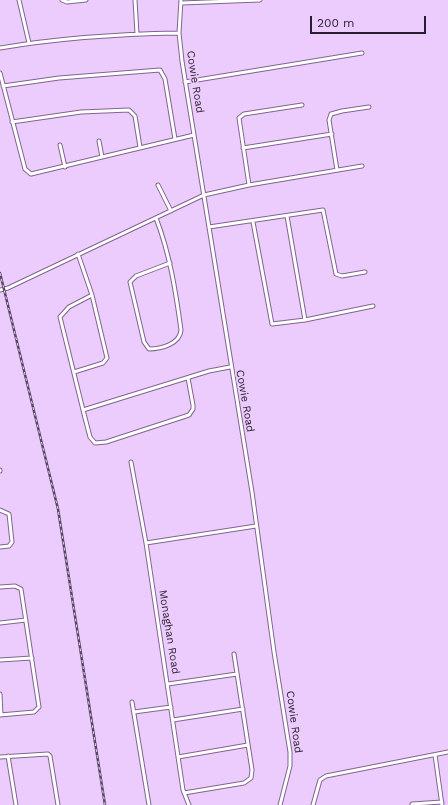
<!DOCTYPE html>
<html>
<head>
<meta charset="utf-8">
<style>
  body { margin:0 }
  #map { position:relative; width:448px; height:805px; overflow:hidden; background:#ebccfd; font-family:"Work Sans",sans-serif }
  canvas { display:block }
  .scale { position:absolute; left:310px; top:16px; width:116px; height:18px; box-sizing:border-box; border:2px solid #281c2e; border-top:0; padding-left:5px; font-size:12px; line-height:14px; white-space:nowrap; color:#281c2e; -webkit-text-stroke:3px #ebccfd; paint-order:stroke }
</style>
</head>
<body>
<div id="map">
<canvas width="448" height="805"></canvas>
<div class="scale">200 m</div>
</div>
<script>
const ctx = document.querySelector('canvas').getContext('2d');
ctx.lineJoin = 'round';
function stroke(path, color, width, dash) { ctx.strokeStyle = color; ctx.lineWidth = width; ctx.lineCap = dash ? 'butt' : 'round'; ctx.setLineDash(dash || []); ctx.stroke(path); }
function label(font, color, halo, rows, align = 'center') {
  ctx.font = font + ' "Work Sans",sans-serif'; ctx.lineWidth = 3.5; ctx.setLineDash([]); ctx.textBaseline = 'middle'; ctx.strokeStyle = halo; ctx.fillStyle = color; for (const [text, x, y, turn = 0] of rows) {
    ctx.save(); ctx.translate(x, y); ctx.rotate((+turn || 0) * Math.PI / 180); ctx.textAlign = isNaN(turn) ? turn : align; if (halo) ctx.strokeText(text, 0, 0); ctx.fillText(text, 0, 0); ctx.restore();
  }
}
const minor = new Path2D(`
  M 19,0 L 29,43
  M 62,0 L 67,2 L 86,0
  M 135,0 L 137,34
  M 181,0 L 179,33 L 182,61 L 252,492 L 274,652 L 290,752 L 290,766 L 280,805
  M 181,3 L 260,0
  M 0,48 C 59,38 119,34 179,33
  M 0,73 L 25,169 L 31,174 L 194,135
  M 185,82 L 362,53
  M 3,86 L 59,78 L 160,70 L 165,79 L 175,139
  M 12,122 L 81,112 L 129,110 L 135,116 L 140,147
  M 99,141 L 102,157
  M 60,145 L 65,167
  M 243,148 L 332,134
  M 337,170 L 329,120 L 331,114 L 342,111 L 369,107
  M 158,185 L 171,211
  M 249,185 L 239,118 L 244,114 L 302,105
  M 287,216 L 305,320
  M 156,218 C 170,254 176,293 181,330 C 180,344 161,349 149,349 L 144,342 L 130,282 L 136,276 L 170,263
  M 253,222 L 272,324 L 305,320 L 373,306
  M 209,227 L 323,210 L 336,274 L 342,276 L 365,272
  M 0,290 L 8,288 L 204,195 L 249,185 L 362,166
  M 92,295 L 69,307 L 60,317 L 83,410 L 209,371 L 230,367
  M 74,372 L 103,363 L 107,358 L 92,295 L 78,254
  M 83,410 L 90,437 L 95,443 L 106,442 L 189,415 L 193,409 L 193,405 L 188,378
  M 131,462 L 146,543 L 183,790 L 189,805
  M 0,470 L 0,471
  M 0,510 L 9,514 L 12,542 L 9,546 L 0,547
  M 146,543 L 256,526
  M 0,587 L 15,586 L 21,589 L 39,707 L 34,712 L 0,715
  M 0,623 L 26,620
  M 0,660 L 32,658
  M 168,684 L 237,674
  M 0,694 L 1,715
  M 132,702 L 149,805
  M 134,712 L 171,707
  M 173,720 L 243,709
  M 435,755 L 442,805
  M 8,756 L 16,805
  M 0,757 L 48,754 L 50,756 L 58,805
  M 178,757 L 248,745
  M 184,793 L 244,783 L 251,778 L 252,770 L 234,654
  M 412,804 L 442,802
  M 313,805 L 320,780 L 326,776 L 448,752`);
const rail = new Path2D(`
  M 0,273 L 58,509 L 105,805`);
const streetNames = [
  ["Cowie Road",195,82,81],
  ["Cowie Road",245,401,80],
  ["Monaghan Road",169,632,81],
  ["Cowie Road",294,722,82]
];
stroke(minor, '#816590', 5);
stroke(minor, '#fff', 3);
stroke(rail, '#56465f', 2.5);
stroke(rail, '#ebccfd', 1, [3]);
label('11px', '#281c2e', '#ebccfd', streetNames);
</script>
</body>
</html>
